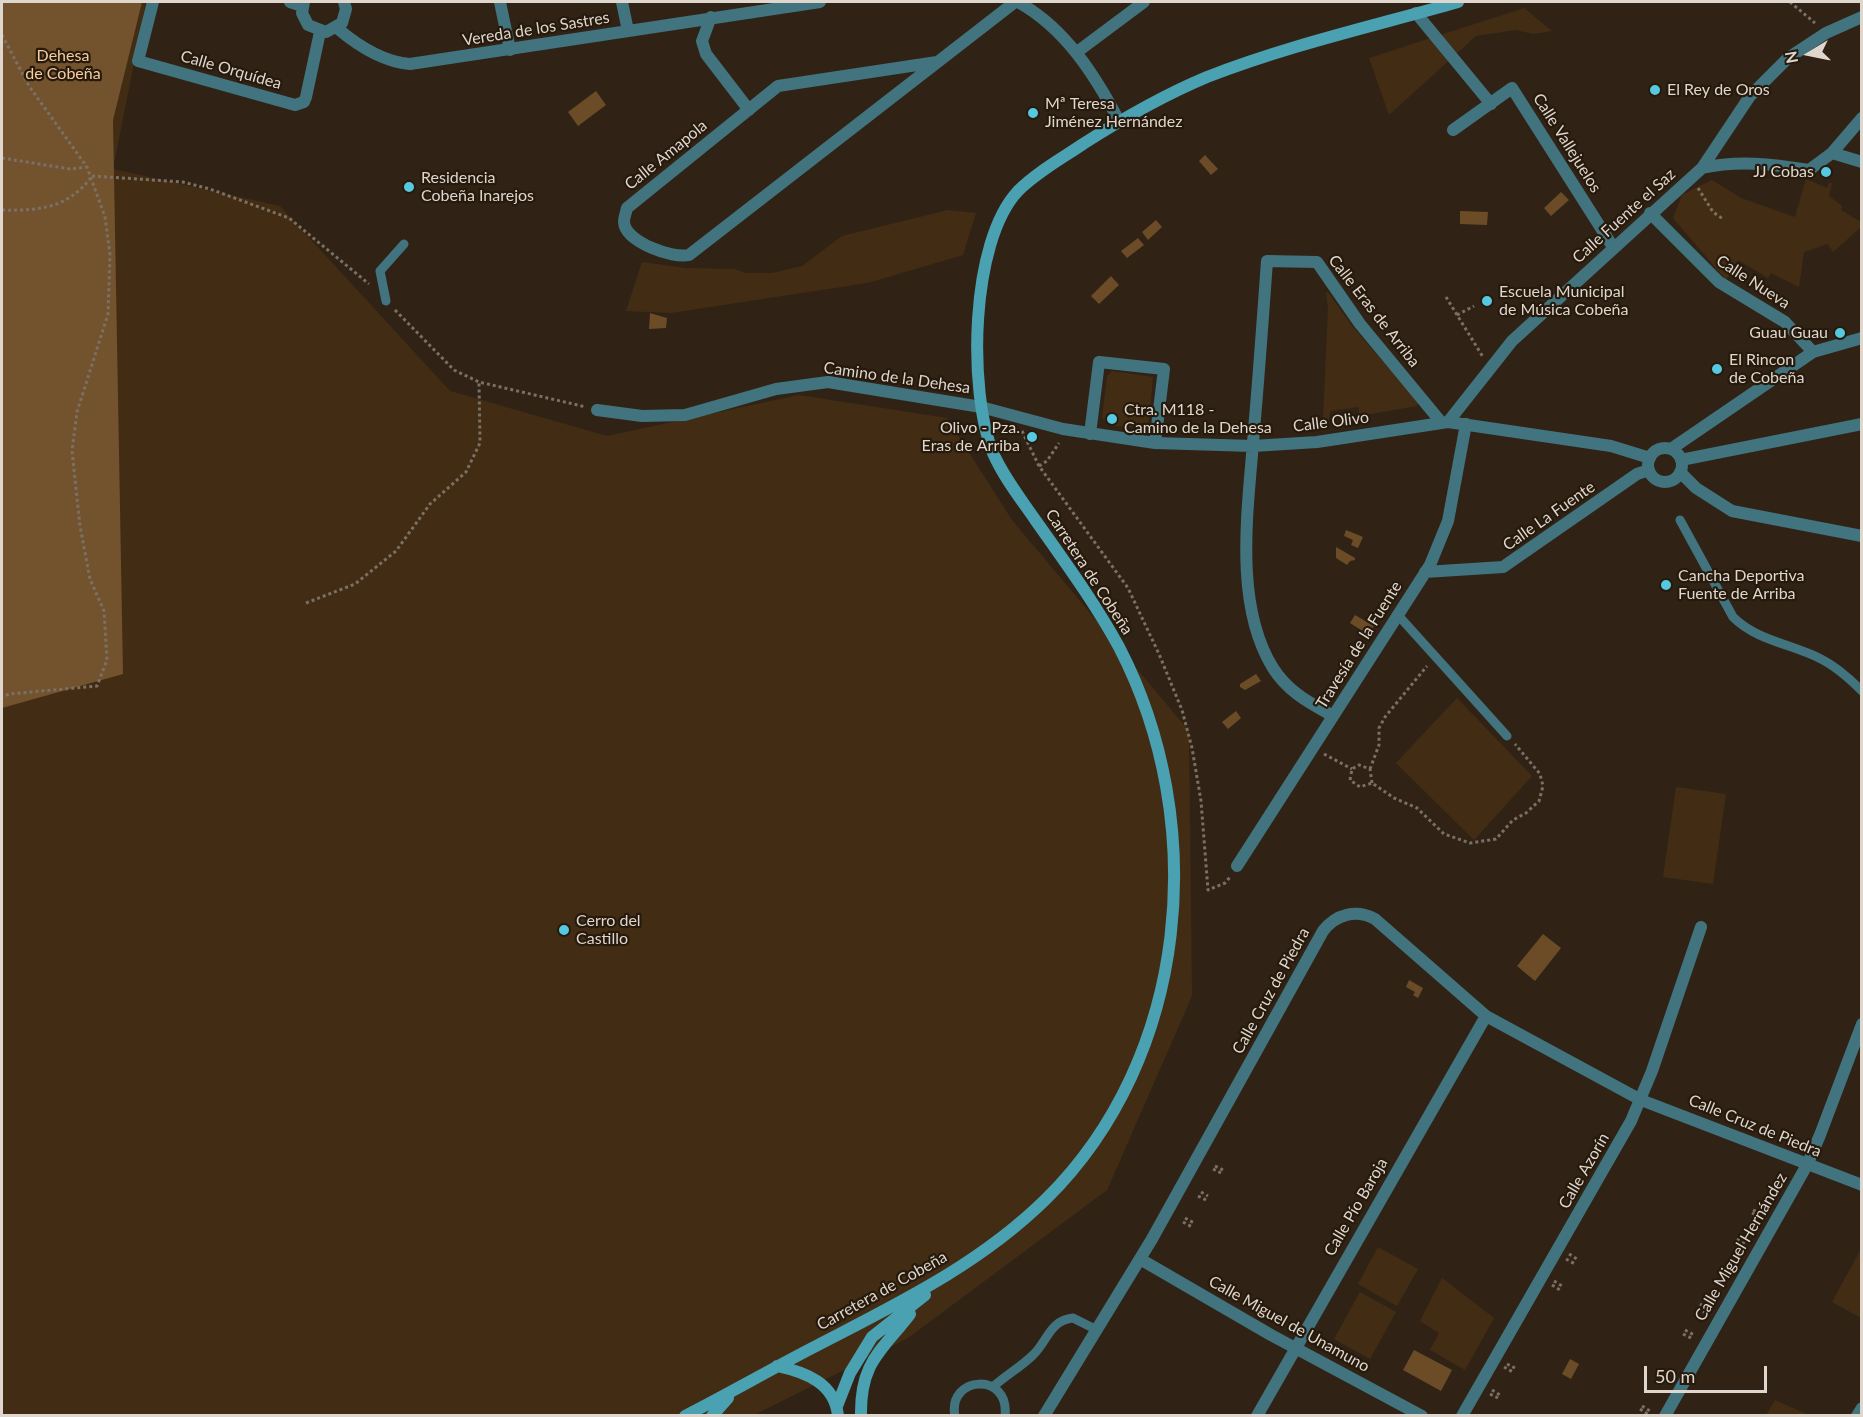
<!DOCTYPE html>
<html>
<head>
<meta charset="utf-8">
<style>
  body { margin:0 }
  #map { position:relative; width:1863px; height:1417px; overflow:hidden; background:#302316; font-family:Lato,sans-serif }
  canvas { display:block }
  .frame { position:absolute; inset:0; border:3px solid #dfd6ce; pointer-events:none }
  .north { position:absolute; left:1779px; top:24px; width:60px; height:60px; -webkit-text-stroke:4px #261a0d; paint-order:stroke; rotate:260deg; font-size:16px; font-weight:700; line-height:24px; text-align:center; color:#dfd6ce }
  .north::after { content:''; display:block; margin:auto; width:21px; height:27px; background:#dfd6ce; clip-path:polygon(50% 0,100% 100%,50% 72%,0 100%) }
  .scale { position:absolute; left:1644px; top:1366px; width:123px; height:27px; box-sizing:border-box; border:3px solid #dfd6ce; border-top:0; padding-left:8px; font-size:18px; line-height:21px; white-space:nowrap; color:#dfd6ce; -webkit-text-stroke:4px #261a0d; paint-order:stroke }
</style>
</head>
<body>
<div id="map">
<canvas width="1863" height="1417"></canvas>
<div class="frame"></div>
<div class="north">N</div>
<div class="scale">50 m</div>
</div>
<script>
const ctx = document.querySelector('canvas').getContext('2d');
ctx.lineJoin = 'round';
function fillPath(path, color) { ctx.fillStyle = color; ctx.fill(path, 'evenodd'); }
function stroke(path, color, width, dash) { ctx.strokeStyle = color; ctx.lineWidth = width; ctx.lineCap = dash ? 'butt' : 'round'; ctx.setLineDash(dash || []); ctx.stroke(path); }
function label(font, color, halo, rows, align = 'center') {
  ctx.font = font + ' Lato,sans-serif'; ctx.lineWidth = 4.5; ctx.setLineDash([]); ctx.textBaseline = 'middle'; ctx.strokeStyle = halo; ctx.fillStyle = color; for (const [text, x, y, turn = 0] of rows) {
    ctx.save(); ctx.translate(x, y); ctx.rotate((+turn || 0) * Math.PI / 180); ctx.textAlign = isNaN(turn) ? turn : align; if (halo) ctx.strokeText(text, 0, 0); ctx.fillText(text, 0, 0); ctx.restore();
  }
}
const green = new Path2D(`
  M 2,2 L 146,2 L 113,169 L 280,206 L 450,391 L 607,436 L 799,395 L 947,418 L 1012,520 L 1189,731 L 1192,996 L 1107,1190 L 908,1338 L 754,1415 L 2,1416 Z
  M 1524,8 L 1552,31 L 1533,34 L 1516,30 L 1476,36 L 1389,115 L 1369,58 Z
  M 1806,179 L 1827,188 L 1829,183 L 1832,183 L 1829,196 L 1842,206 L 1841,210 L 1861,222 L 1861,227 L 1833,252 L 1828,244 L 1804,252 L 1799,287 L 1771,273 L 1768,278 L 1738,260 L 1726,280 L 1673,218 L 1682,195 L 1712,180 L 1741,198 L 1795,217 Z
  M 948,210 L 976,213 L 963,255 L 871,282 L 841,287 L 671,313 L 626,311 L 642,262 L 685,268 L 734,269 L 746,273 L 772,273 L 802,266 L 842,236 Z
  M 1328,292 L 1352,326 L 1418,402 L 1417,406 L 1359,416 L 1359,407 L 1330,411 L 1329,420 L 1323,420 L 1328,308 L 1326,293 Z
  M 1112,371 L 1153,377 L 1149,421 L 1143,427 L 1111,426 L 1102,418 L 1107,376 Z
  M 1457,698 L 1532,776 L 1474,840 L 1396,763 Z
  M 1676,787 L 1726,794 L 1713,884 L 1663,877 Z
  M 1378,1247 L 1418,1269 L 1397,1306 L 1358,1284 Z
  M 1861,1249 L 1861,1318 L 1832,1302 Z
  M 1442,1278 L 1494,1318 L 1465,1370 L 1430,1350 L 1439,1333 L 1420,1321 Z
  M 1360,1292 L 1396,1312 L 1370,1359 L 1334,1339 Z
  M 1775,1400 L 1809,1415 L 1766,1415 Z`);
const forest = new Path2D(`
  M 2,2 L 142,2 L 113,120 L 123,674 L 2,708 Z`);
const water = new Path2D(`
  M 596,91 L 606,105 L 578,126 L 568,112 Z
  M 1205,155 L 1218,169 L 1211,175 L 1199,161 Z
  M 1561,192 L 1569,200 L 1551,216 L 1544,208 Z
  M 1460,211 L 1488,212 L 1487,225 L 1460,224 Z
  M 1156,220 L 1162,227 L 1148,240 L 1142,232 Z
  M 1138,238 L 1144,245 L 1127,258 L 1121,251 Z
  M 1111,276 L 1119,285 L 1099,304 L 1091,296 Z
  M 650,313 L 667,318 L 666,328 L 649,329 Z
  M 1346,530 L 1363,537 L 1358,548 L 1351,545 L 1353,540 L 1344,536 Z
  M 1336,547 L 1355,558 L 1355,560 L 1350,561 L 1347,565 L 1336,558 Z
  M 1355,615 L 1374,626 L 1369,635 L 1350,623 Z
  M 1256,674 L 1261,681 L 1245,690 L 1240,687 L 1240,684 Z
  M 1236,711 L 1241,718 L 1228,729 L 1222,722 Z
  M 1543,934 L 1561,948 L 1535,981 L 1517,966 Z
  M 1409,980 L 1423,988 L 1418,998 L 1413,995 L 1415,992 L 1406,987 Z
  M 1414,1350 L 1452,1370 L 1441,1391 L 1403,1370 Z
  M 1570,1359 L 1579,1364 L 1571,1379 L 1562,1374 Z`);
const path = new Path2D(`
  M 1790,2 L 1815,23
  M 2,35 L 29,86 L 87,167 L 105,217 L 110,255 L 108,314 L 77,412 L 72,451 L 80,526 L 90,579 L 104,611 L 107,660 L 97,686 L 9,694 L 2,697
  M 2,158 L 70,169 L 87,167
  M 92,176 L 183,182 L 210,189 L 289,218 L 369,284
  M 1698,188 L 1713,212 L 1723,219
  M 2,210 C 39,211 69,208 92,176
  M 1446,297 L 1483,357
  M 395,310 L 454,370 L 479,382 L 586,407
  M 1457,315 L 1474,306
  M 1022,431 L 1039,466 L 1128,588 L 1159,654 L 1182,710 L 1192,748 L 1201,801 L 1208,890 L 1225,883 L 1230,877
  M 1039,466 L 1047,461 L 1059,443
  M 306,603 L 355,584 L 396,551 L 430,504 L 466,472 L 480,443 L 479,383
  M 1324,754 L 1352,769
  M 1370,769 L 1379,745 L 1379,728 L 1385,717 L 1427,666
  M 1372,783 L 1370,769 L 1359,765 L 1352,769 L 1350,780 L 1360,787 L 1372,783 L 1394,798 L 1417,808 L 1444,834 L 1470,843 L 1496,839 L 1513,820 L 1526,813 L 1539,801 L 1543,786 L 1540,774 L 1515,744
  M 1215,1166 L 1223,1170
  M 1213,1169 L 1221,1173
  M 1201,1192 L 1208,1196
  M 1198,1196 L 1206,1200
  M 1753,1210 L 1762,1214
  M 1752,1213 L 1760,1217
  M 1185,1218 L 1194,1223
  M 1183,1222 L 1192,1227
  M 1739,1235 L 1747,1240
  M 1737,1239 L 1745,1244
  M 1569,1254 L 1577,1259
  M 1566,1259 L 1575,1264
  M 1554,1281 L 1562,1286
  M 1552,1285 L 1560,1290
  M 1700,1304 L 1708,1309
  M 1698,1308 L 1706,1313
  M 1685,1330 L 1694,1335
  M 1683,1334 L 1691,1338
  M 1507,1364 L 1515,1368
  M 1504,1367 L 1513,1372
  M 1492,1390 L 1500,1395
  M 1490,1394 L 1498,1398
  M 1642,1406 L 1650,1411
  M 1640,1409 L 1649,1415`);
const lane = new Path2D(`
  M 386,301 L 380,271 L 404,244
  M 1680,520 L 1733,617 C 1757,641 1792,644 1821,659 C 1837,667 1849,678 1862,691
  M 1397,614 L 1507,736
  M 993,1387 C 1006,1375 1021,1367 1033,1355 C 1047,1342 1050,1320 1073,1318 L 1097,1330
  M 955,1416 C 947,1376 1010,1371 1005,1416`);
const street = new Path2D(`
  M 153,2 L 138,61 L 295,105 L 304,102 L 306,97 L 320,32
  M 290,2 L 302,6
  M 304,2 L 302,13 L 308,25 L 326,32 L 342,23 L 346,9 L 344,2
  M 500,2 L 510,50
  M 622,2 L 628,31
  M 1018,2 C 1065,28 1095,75 1119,121
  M 1416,13 L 1491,104
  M 711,17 L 702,41 L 706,54 L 749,110
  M 337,28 C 357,45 383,62 410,64 L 820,2
  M 1077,52 L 1144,2
  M 937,62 L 778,86 L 627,208 C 626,212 624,218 624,222 C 625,242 673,259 689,255 L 1015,2
  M 1453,130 L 1512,88 L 1613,247
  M 1832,153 L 1862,162
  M 1702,168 C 1738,160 1772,164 1809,170 L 1832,153 L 1862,118
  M 1650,213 L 1719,282 L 1785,322 L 1813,352
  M 597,410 L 642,416 L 685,415 L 776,389 L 828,382 L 981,407 L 1063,429 L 1155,443 L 1253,446 L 1317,442 L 1448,422 L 1611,446 L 1650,458
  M 1448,422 L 1512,341 L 1702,168 L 1750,96 L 1788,58 L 1826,33 L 1862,17
  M 1090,434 L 1099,362 L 1164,369 L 1155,443
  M1648 465a17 17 0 1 1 34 0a17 17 0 1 1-34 0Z
  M 1671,449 L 1813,352 L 1862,338
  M 1681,460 L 1862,424
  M 1680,472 L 1696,488 L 1732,511 L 1862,536
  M 1425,572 L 1503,567 L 1637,474 L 1649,470
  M 1333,716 C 1310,703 1288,692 1273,668 C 1232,602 1249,503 1254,430 C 1259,373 1263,317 1267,261 L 1317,262 L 1360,324 L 1441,422
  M 1237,866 L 1430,565 L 1448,521 L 1466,424
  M 1140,1259 L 1271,1335 L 1422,1416
  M 1044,1416 L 1152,1239 L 1323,931 C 1336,914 1356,909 1375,919 L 1486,1016 L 1641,1100 L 1862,1185
  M 1257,1416 L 1486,1016
  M 1462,1416 L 1631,1121 L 1652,1071 L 1701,927
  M 1665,1416 L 1807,1165 L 1820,1135 L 1862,1024
  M 1857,1416 L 1862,1408`);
const secondary = new Path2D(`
  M 777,1366 C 805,1372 835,1383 838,1416
  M 837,1406 L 850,1373 L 872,1337 L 925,1295
  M 685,1416 C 730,1393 773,1368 818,1345 C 899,1303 980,1264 1046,1199 C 1190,1057 1210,822 1119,647 C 1095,603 1065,562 1036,521 C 1021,499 1004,478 993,453 C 968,391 970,242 1018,191 C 1037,172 1061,159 1083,144 C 1122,119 1164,95 1207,77 C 1289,45 1374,26 1458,2
  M 712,1416 L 728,1398
  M 861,1416 C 860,1362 881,1352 910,1314`);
const markers = [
  [1655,90,6,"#56c9e0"],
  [1033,113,6,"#56c9e0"],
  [1826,172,6,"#56c9e0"],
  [409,187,6,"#56c9e0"],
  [1487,301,6,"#56c9e0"],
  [1840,333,6,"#56c9e0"],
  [1717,369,6,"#56c9e0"],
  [1112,419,6,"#56c9e0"],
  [1032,437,6,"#56c9e0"],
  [1666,585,6,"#56c9e0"],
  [564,930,6,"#56c9e0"]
];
const streetNames = [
  ["Vereda de los Sastres",536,29,-9],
  ["Calle Orquídea",231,70,16],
  ["Calle Vallejuelos",1567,143,58],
  ["Calle Amapola",666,155,-39],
  ["Calle Fuente el Saz",1624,216,-42],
  ["Calle Nueva",1753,282,33],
  ["Calle Eras de Arriba",1374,311,52],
  ["Camino de la Dehesa",897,378,8],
  ["Calle Olivo",1331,422,-7],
  ["Calle La Fuente",1549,516,-35],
  ["Carretera de Cobeña",1089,572,57],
  ["Travesía de la Fuente",1359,645,-58],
  ["Calle Cruz de Piedra",1271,991,-61],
  ["Calle Cruz de Piedra",1755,1126,22],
  ["Calle Azorín",1584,1171,-60],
  ["Calle Pío Baroja",1356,1207,-60],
  ["Calle Miguel Hernández",1741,1247,-60],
  ["Carretera de Cobeña",882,1291,-29],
  ["Calle Miguel de Unamuno",1289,1324,29]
];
const parkNames = [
  ["Dehesa",63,56],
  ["de Cobeña",63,74]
];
const poiNames = [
  ["El Rey de Oros",1667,90],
  ["Mª Teresa",1045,104],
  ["Jiménez Hernández",1045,122],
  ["JJ Cobas",1814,172,"right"],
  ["Residencia",421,178],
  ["Cobeña Inarejos",421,196],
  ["Escuela Municipal",1499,292],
  ["de Música Cobeña",1499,310],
  ["Guau Guau",1828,333,"right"],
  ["El Rincon",1729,360],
  ["de Cobeña",1729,378],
  ["Ctra. M118 -",1124,410],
  ["Camino de la Dehesa",1124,428],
  ["Olivo - Pza.",1020,428,"right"],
  ["Eras de Arriba",1020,446,"right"],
  ["Cancha Deportiva",1678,576],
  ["Fuente de Arriba",1678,594],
  ["Cerro del",576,921],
  ["Castillo",576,939]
];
fillPath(green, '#422d14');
fillPath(forest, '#73532e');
fillPath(water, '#6b4c27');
stroke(path, '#7b7065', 3, [3, 3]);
stroke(lane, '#41747f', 9);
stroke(street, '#41747f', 12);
stroke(secondary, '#4aa1b2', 12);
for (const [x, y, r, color] of markers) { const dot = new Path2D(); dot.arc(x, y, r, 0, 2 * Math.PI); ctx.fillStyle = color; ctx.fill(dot); stroke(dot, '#261a0d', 2); }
label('16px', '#dfd6ce', '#261a0d', streetNames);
label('16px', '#f7cc9e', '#261a0d', parkNames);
label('16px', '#dfd6ce', '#261a0d', poiNames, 'left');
</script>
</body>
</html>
